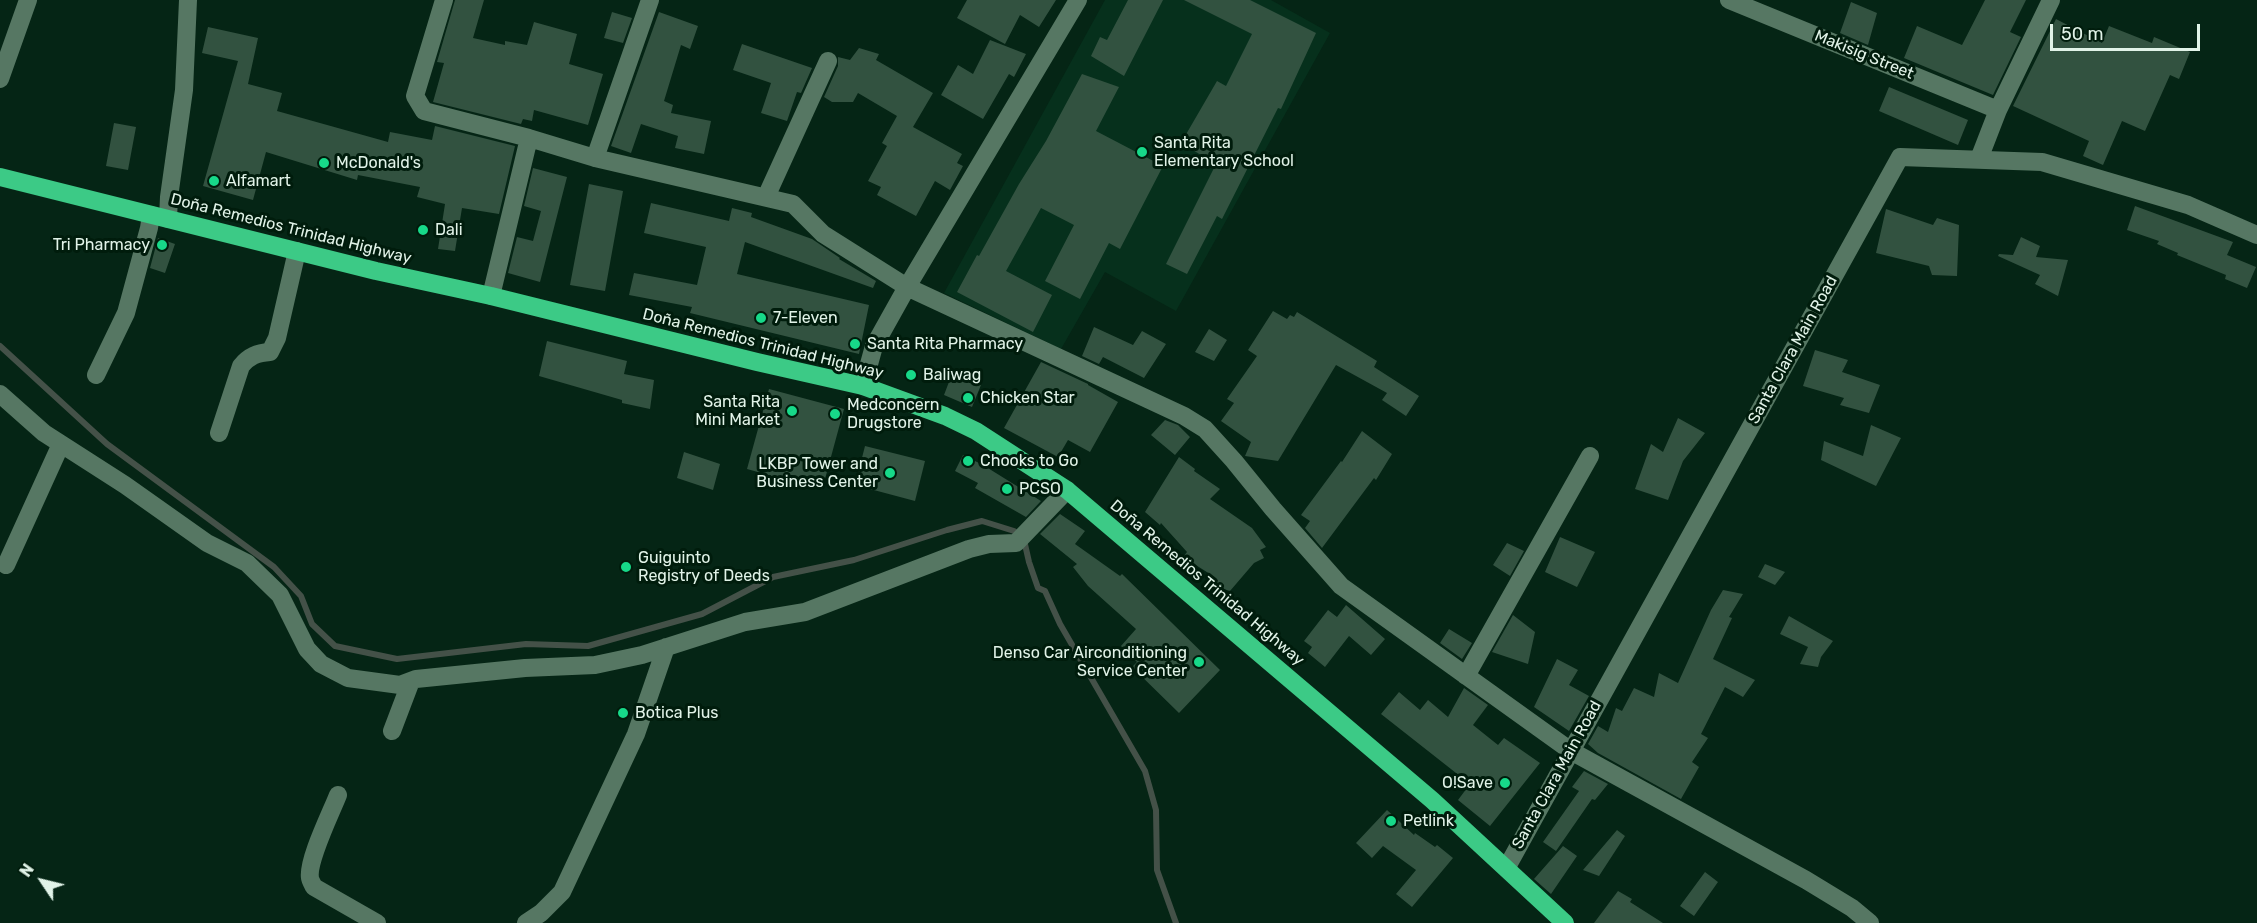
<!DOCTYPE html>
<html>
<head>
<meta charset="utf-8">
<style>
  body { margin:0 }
  #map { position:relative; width:2257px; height:923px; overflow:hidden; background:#052515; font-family:Rubik,sans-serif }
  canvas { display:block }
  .north { position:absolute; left:12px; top:851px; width:60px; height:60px; -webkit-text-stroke:4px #001c0c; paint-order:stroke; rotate:305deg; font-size:16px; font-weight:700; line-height:24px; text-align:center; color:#e1f3e8 }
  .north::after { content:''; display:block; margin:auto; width:21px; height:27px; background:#e1f3e8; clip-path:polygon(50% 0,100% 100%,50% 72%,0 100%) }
  .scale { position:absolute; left:2050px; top:24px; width:150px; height:27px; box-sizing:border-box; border:3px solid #e1f3e8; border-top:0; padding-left:8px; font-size:18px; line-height:21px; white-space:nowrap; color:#e1f3e8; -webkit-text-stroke:4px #001c0c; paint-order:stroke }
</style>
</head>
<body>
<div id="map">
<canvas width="2257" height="923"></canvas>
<div class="north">N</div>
<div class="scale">50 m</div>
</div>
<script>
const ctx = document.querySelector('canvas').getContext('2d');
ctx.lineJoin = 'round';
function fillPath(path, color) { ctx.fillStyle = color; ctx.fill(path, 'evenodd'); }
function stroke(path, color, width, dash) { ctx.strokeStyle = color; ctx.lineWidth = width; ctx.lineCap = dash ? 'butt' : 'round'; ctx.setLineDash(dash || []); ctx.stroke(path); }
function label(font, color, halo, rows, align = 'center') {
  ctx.font = font + ' Rubik,sans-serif'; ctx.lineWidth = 6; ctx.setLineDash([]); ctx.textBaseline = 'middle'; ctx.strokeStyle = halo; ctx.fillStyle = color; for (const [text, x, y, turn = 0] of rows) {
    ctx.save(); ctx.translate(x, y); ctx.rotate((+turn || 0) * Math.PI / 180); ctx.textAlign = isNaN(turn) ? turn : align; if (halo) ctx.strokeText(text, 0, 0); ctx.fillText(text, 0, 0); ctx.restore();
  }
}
const built = new Path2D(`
  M 1105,0 L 1271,0 L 1330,33 L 1176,311 L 1105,272 L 1061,349 L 944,293 Z`);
const stream = new Path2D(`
  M 0,346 L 107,444 L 274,567 L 301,596 L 312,624 L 335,646 L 397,659 L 526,644 L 588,646 L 702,614 L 773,577 L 854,560 L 947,530 L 982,521 L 1014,531 L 1024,540 L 1029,562 L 1038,588 L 1045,591 L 1060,624 L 1145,771 L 1156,810 L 1157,870 L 1176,923`);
const building = new Path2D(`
  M 455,0 L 484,0 L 473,38 L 505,45 L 505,41 L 527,45 L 534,22 L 577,34 L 569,64 L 603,74 L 588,125 L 534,110 L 532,121 L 523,119 L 521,124 L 433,102 L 444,63 L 437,62 Z
  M 967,0 L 1056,0 L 1039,27 L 1020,15 L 1005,44 L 957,18 Z
  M 1128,0 L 1163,0 L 1124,76 L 1091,56 L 1100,37 L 1107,40 Z
  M 1184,0 L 1250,0 L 1316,33 L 1281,109 L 1278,108 L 1222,219 L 1217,216 L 1187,274 L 1166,264 L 1216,164 L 1181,143 L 1217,81 L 1226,86 L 1252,34 Z
  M 1985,0 L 2026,0 L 2010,32 L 2021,37 L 1993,95 L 1904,58 L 1917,26 L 1962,45 Z
  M 1851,2 L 1877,13 L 1868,45 L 1840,33 Z
  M 612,12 L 632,18 L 623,43 L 604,38 Z
  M 659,12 L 698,26 L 690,49 L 681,45 L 664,101 L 673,105 L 671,113 L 711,121 L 704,154 L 675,148 L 678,136 L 641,124 L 631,153 L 611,146 Z
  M 2056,19 L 2102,43 L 2109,26 L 2152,43 L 2154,37 L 2190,52 L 2179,79 L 2170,75 L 2145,131 L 2122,121 L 2103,165 L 2083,156 L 2089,141 L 2013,106 Z
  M 208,27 L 258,38 L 248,84 L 282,93 L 277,111 L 388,142 L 390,132 L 432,140 L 435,126 L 515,146 L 499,214 L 462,208 L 455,251 L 438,249 L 445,204 L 417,197 L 420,187 L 358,175 L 357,180 L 266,152 L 253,200 L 203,186 L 238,61 L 202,53 Z
  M 990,40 L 1026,54 L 1014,77 L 1009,74 L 983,119 L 941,95 L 958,65 L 973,74 Z
  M 742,44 L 812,68 L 801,93 L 797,92 L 787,121 L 761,113 L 771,83 L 733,70 Z
  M 859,48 L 879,54 L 876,60 L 933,93 L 913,127 L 962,154 L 957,163 L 963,166 L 950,190 L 935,181 L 916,216 L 877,195 L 881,187 L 868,181 L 887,146 L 882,143 L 897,116 L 858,93 L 853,102 L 832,102 L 824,97 L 838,66 L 838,57 L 850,60 Z
  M 1082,74 L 1119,87 L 1096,131 L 1163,166 L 1120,249 L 1109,243 L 1080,299 L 1045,281 L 1074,225 L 1041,208 L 1006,271 L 1052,295 L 1033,332 L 957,292 L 977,255 L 979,256 L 1019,184 L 1046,141 Z
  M 1889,87 L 1968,120 L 1958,145 L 1879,111 Z
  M 114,123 L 136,127 L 128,170 L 106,166 Z
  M 533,168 L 567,177 L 540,282 L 508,273 L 517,237 L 533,241 L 541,211 L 524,206 Z
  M 589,184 L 623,191 L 605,291 L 570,285 Z
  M 651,203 L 729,221 L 732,208 L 752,213 L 751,217 L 812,239 L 840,258 L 839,259 L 876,281 L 873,288 L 745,242 L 737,274 L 869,305 L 859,354 L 690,313 L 692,307 L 629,295 L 634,273 L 697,285 L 706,247 L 644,233 Z
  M 2135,206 L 2233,242 L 2227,255 L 2256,267 L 2247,288 L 2225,279 L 2226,275 L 2177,255 L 2178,253 L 2157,244 L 2159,241 L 2127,230 Z
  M 1886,209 L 1933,225 L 1937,218 L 1959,225 L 1957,276 L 1932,275 L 1929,266 L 1876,253 Z
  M 2021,237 L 2040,246 L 2036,257 L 2068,260 L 2058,296 L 2035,284 L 2040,275 L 1998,256 L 1999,254 L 2013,255 Z
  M 158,238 L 175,244 L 165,273 L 150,268 Z
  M 1273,311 L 1287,319 L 1290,315 L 1294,317 L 1297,312 L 1377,361 L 1374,367 L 1419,396 L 1406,416 L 1382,400 L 1387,393 L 1336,365 L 1278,461 L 1245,456 L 1251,442 L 1221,421 L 1234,403 L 1227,399 L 1257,356 L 1248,350 Z
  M 1094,327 L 1133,345 L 1142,331 L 1166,344 L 1144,378 L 1103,357 L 1099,364 L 1082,356 Z
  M 1209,329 L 1227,340 L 1214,361 L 1195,352 Z
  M 547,341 L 627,361 L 624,374 L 654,380 L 650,409 L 622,403 L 622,400 L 539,376 Z
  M 1815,350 L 1848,360 L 1842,372 L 1880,385 L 1869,413 L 1840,405 L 1844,398 L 1803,386 Z
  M 1041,362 L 1088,384 L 1088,385 L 1118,402 L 1090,452 L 1068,440 L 1058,457 L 1004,428 Z
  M 952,374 L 981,385 L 972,407 L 944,395 Z
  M 769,389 L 844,409 L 822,490 L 747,469 Z
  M 1678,418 L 1705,433 L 1683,461 L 1668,500 L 1635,489 L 1651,444 L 1663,452 Z
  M 1165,420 L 1178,425 L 1190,437 L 1175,455 L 1151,435 Z
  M 1871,425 L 1901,438 L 1876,486 L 1821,460 L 1824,441 L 1863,456 Z
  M 1362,431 L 1392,454 L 1376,480 L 1374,478 L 1322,548 L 1305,528 L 1310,521 L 1301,515 L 1341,461 L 1342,462 Z
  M 865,446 L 925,461 L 915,501 L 855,485 Z
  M 684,452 L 720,464 L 713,490 L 677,478 Z
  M 963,455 L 983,465 L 1041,501 L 1026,517 L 975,488 L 978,483 L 955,471 Z
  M 1179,457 L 1195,469 L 1194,471 L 1220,489 L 1210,499 L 1252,528 L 1266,547 L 1260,550 L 1264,558 L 1254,563 L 1230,591 L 1211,585 L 1210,574 L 1183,557 L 1187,552 L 1161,523 L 1160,525 L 1145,512 Z
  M 1060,514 L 1085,531 L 1075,544 L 1120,576 L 1122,574 L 1220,670 L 1179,713 L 1132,667 L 1137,662 L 1121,646 L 1136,629 L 1088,586 L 1073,567 L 1077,564 L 1040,534 Z
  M 1560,537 L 1595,552 L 1577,587 L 1545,572 Z
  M 1507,543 L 1524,551 L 1510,576 L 1493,565 Z
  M 1765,564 L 1785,572 L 1775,585 L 1758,577 Z
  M 1723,590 L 1743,594 L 1729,617 L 1732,618 L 1713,659 L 1755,680 L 1743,697 L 1725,687 L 1701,734 L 1708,738 L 1692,762 L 1699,767 L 1681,799 L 1598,753 L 1588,744 L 1598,726 L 1608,732 L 1616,708 L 1622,711 L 1634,688 L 1654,697 L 1659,673 L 1678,683 L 1711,610 Z
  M 1346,605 L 1385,639 L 1371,655 L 1349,636 L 1325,667 L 1308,653 L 1312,647 L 1304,641 L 1328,610 L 1337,617 Z
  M 1513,615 L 1535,632 L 1528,664 L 1492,652 Z
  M 1789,616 L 1833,641 L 1821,657 L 1818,667 L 1800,664 L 1808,647 L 1780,634 Z
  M 1449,629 L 1472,643 L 1462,659 L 1440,643 Z
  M 1557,659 L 1578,670 L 1569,685 L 1589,696 L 1569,731 L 1534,707 Z
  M 1464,688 L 1488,705 L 1473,725 L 1498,745 L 1504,738 L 1540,763 L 1490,826 L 1458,800 L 1470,784 L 1381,714 L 1399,692 L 1420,710 L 1428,700 L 1448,717 Z
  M 1584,771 L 1608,784 L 1595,800 L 1592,799 L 1556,851 L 1543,842 L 1579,791 L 1572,787 Z
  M 1387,810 L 1414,835 L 1415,833 L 1435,847 L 1437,845 L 1453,858 L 1412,907 L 1396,894 L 1416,870 L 1383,846 L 1372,858 L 1356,843 Z
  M 1617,830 L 1625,836 L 1599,876 L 1583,870 Z
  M 1563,846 L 1577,856 L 1551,894 L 1534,879 Z
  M 1705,872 L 1718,882 L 1694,916 L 1680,906 Z
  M 1618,891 L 1632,899 L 1630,902 L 1663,923 L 1594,923 Z`);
const minor = new Path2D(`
  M 444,0 L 415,96 L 424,111 L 529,138 L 595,158 L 793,204 L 823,234 L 907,287 L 1184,416 L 1205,429 L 1234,461 L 1273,509 L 1341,586 L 1571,751 L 1806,880 L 1852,908 L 1870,923
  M 1729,0 L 1998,110
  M 0,79 L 28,0
  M 595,158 L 650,0
  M 1979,159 L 1998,110 L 2051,0
  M 766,197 L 828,61
  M 168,219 L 169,197 L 184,90 L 188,0
  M 491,296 L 529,138
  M 96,375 L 126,313 L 149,228 L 151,215
  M 863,386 L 874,346 L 907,287 L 1078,0
  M 0,394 L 44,433 L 125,485 L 207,543 L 247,563 L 280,595 L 307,649 L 321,664 L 348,678 L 400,685 L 416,679 L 525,668 L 595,665 L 642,655 L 745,622 L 805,612 L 969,549 L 989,544 L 1016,543 L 1067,490
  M 219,433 L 241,366 C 249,356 257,353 270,352 L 277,338 L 297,251
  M 6,565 L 61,444
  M 1466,676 L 1590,456
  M 392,731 L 411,681
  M 338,795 C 331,813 307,861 310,878 C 310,880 313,885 314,887 L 377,923
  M 1507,867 L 1900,157 L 2042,162 L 2188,205 L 2257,235
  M 526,923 L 541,913 L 562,892 L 636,734 L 666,647`);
const highway = new Path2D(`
  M 0,177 L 376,271 L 491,296 L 757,362 L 863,386 L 945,416 L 976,431 L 1067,490 L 1432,800 L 1565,923`);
const markers = [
  [1142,152,6,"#17d989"],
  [324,163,6,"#17d989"],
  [214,181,6,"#17d989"],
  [423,230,6,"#17d989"],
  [162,245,6,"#17d989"],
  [761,318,6,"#17d989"],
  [855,344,6,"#17d989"],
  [911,375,6,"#17d989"],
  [968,398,6,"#17d989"],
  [792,411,6,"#17d989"],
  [835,414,6,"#17d989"],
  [968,461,6,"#17d989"],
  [890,473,6,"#17d989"],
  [1007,489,6,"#17d989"],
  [626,567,6,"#17d989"],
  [1199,662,6,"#17d989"],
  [623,713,6,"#17d989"],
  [1505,783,6,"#17d989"],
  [1391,821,6,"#17d989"]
];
const streetNames = [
  ["Makisig Street",1864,55,22],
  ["Doña Remedios Trinidad Highway",291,229,14],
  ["Doña Remedios Trinidad Highway",763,344,14],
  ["Santa Clara Main Road",1793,350,-61],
  ["Doña Remedios Trinidad Highway",1207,583,40],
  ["Santa Clara Main Road",1557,775,-61]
];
const poiNames = [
  ["Santa Rita",1154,143],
  ["Elementary School",1154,161],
  ["McDonald's",336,163],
  ["Alfamart",226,181],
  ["Dali",435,230],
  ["Tri Pharmacy",150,245,"right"],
  ["7-Eleven",773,318],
  ["Santa Rita Pharmacy",867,344],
  ["Baliwag",923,375],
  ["Chicken Star",980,398],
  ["Santa Rita",780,402,"right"],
  ["Mini Market",780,420,"right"],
  ["Medconcern",847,405],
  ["Drugstore",847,423],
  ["Chooks to Go",980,461],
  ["LKBP Tower and",878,464,"right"],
  ["Business Center",878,482,"right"],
  ["PCSO",1019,489],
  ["Guiguinto",638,558],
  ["Registry of Deeds",638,576],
  ["Denso Car Airconditioning",1187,653,"right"],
  ["Service Center",1187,671,"right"],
  ["Botica Plus",635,713],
  ["O!Save",1493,783,"right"],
  ["Petlink",1403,821]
];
fillPath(built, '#06301c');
stroke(stream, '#445148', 6);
fillPath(building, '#325240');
stroke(minor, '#567763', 18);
stroke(highway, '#3cca86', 18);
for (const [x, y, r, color] of markers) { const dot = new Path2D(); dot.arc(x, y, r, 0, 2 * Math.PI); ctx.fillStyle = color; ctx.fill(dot); stroke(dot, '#001c0c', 2); }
label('16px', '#e1f3e8', '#001c0c', streetNames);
label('16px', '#e1f3e8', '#001c0c', poiNames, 'left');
</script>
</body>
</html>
